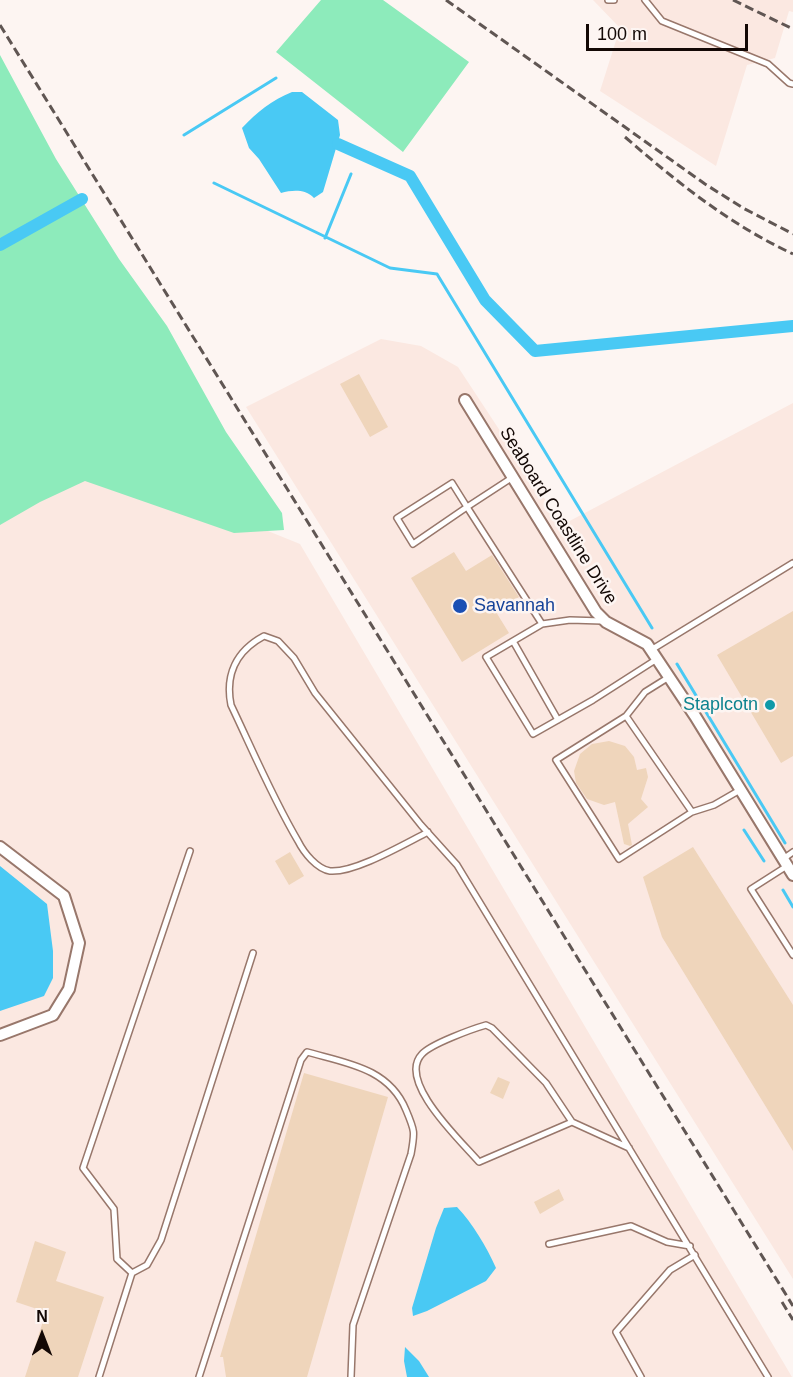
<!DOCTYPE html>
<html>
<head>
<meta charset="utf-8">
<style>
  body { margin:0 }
  #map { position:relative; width:793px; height:1377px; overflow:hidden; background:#fdf5f2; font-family:Arial,sans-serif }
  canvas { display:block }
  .north { position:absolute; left:12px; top:1305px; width:60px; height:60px; -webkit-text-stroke:4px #fdf5f2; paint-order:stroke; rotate:0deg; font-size:16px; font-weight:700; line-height:24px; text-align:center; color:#130805 }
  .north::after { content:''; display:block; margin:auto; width:21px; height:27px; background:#130805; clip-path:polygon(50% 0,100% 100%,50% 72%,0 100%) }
  .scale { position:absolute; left:586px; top:24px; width:162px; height:27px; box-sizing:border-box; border:3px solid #130805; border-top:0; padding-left:8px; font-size:18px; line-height:21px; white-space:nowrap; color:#130805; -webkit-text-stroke:4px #fdf5f2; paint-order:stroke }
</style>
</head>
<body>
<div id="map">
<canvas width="793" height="1377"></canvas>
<div class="north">N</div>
<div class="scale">100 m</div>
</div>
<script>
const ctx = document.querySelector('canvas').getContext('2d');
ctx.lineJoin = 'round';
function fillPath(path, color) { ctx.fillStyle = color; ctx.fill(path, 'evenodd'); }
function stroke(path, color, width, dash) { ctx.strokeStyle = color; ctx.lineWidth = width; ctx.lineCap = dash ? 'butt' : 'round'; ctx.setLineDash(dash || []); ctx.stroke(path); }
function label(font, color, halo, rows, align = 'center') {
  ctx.font = font + ' Arial,sans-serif'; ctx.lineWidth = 5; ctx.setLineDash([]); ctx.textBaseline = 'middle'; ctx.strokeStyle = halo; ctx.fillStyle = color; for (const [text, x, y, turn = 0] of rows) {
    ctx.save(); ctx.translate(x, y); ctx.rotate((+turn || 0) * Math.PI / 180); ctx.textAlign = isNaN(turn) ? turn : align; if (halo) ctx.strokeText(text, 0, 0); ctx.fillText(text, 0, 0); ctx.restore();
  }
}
const built = new Path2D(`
  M 593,0 L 793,0 L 793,12 L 789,11 L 775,58 L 747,65 L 716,166 L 600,91 L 620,28 Z
  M 381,339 L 421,346 L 458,367 L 562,525 L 793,403 L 793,1279 L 246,407 Z
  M 0,458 L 194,501 L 300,544 L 792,1377 L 0,1377 Z`);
const green = new Path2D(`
  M 321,0 L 383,0 L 469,62 L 403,152 L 276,52 Z
  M 0,55 L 56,159 L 119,259 L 167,326 L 226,432 L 282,513 L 284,530 L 234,533 L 85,481 L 40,502 L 0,525 Z`);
const water = new Path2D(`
  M 292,92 L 302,92 L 338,120 L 340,135 L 323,192 L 314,198 C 305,189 293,190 281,193 L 259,159 L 249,148 L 242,128 C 257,112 272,100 292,92 Z
  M 0,866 L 47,904 L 53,951 L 53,978 L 44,996 L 0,1011 Z
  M 457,1207 C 473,1224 486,1246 496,1268 L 486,1281 L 427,1311 L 413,1316 L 412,1308 L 436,1228 L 444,1208 Z
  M 405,1347 L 419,1361 L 429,1377 L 407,1377 L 404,1361 Z`);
const stream = new Path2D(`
  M 184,135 L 276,78
  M 214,183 L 390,268 L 437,274 L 652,628
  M 325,238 L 351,174
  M 677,664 L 785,843
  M 744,830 L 764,861
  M 783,890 L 793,907`);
const canal = new Path2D(`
  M 338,144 L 410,176 L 485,300 L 535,351 L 793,326
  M 0,245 L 82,199`);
const building = new Path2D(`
  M 359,374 L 388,427 L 370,437 L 340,384 Z
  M 454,552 L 466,571 L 492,555 L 519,597 L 496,612 L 509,633 L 462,662 L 411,578 Z
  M 793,611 L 793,756 L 781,763 L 717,655 Z
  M 609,741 L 625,746 L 634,757 L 637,770 L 646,768 L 648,777 L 641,799 L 648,807 L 628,824 L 632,845 L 630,846 L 624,844 L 615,802 L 604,805 L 587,799 L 576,783 L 574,771 L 580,754 L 592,744 Z
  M 693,847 L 793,1005 L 793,1151 L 662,937 L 643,877 Z
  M 290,852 L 304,876 L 289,885 L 275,861 Z
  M 304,1073 L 388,1097 L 307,1377 L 226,1377 L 223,1357 L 220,1357 Z
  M 498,1077 L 510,1082 L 503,1099 L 490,1093 Z
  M 559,1189 L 564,1200 L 540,1214 L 534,1202 Z
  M 35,1241 L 66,1252 L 56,1281 L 104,1297 L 78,1377 L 25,1377 L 46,1312 L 16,1302 Z`);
const lane = new Path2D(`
  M 608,0 L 614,0
  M 645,0 L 662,21 L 768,64 L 789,83 L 793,84
  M 513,477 L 467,507 L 542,624
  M 452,483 L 467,507 L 413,544 L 397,518 Z
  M 602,621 L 570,620 L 542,624 L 486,657 L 533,734 L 593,700 L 657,659
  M 513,641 L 558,720
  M 651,650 L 793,563
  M 669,677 L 645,692 L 626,716 L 692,812 L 714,805 L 740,790
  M 626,716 L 556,760 L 619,859 L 692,812
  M 428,832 C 404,844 355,873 330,871 C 317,869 304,853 298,841 C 273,799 252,749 231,705 C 225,675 236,651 264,636 L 278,641 L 294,658 L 315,693 L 421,825 L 457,865 L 768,1377
  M 783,859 L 793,852
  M 787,866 L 751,889 L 793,955
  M 572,1122 L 546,1083 L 492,1028 L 486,1025 C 472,1029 431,1044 422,1054 C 396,1081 462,1142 479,1162 L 572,1122 L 629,1148
  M 549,1244 L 631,1226 L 667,1242 L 690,1246
  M 132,1273 L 117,1259 L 114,1209 L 83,1168 L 190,851
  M 99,1377 L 132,1273 L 147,1265 L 161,1240 L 253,953
  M 199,1377 L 301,1060 L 307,1052 C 346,1063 389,1068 406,1110 C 415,1131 415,1132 411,1154 L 353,1325 L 351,1377
  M 641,1377 L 616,1332 L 670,1270 L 695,1255`);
const street = new Path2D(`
  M 465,400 L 596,612 L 606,622 L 647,644 L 695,716 L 793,875
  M 0,847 L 64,896 L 79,943 L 69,989 L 53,1015 L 0,1035`);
const rail = new Path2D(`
  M 446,0 L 705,184 L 743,208 L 793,234
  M 733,0 L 793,29
  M 0,25 L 793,1306
  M 625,137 C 678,183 729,224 793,254
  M 782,1302 L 793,1320`);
const markers = [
  [460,606,8,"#1a4fb4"],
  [770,705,6,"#0f9aa8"]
];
const streetNames = [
  ["Seaboard Coastline Drive",558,516,58]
];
const transitNames = [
  ["Savannah",474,606]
];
const cultureNames = [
  ["Staplcotn",758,705]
];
fillPath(built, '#fbe8e1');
fillPath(green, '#8debbb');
fillPath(water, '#49c9f4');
stroke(stream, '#49c9f4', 3);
stroke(canal, '#49c9f4', 12);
fillPath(building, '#efd5bb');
stroke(lane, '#98776b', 8);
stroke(street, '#98776b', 14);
stroke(lane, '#fff', 5);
stroke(street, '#fff', 10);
stroke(rail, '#605653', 3, [9, 4.5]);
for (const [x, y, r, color] of markers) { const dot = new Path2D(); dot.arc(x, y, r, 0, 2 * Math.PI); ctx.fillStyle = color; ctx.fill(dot); stroke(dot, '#fdf5f2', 2); }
label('18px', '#130805', '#fdf5f2', streetNames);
label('18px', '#164399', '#fdf5f2', transitNames, 'left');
label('18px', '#0d838f', '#fdf5f2', cultureNames, 'right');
</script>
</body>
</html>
